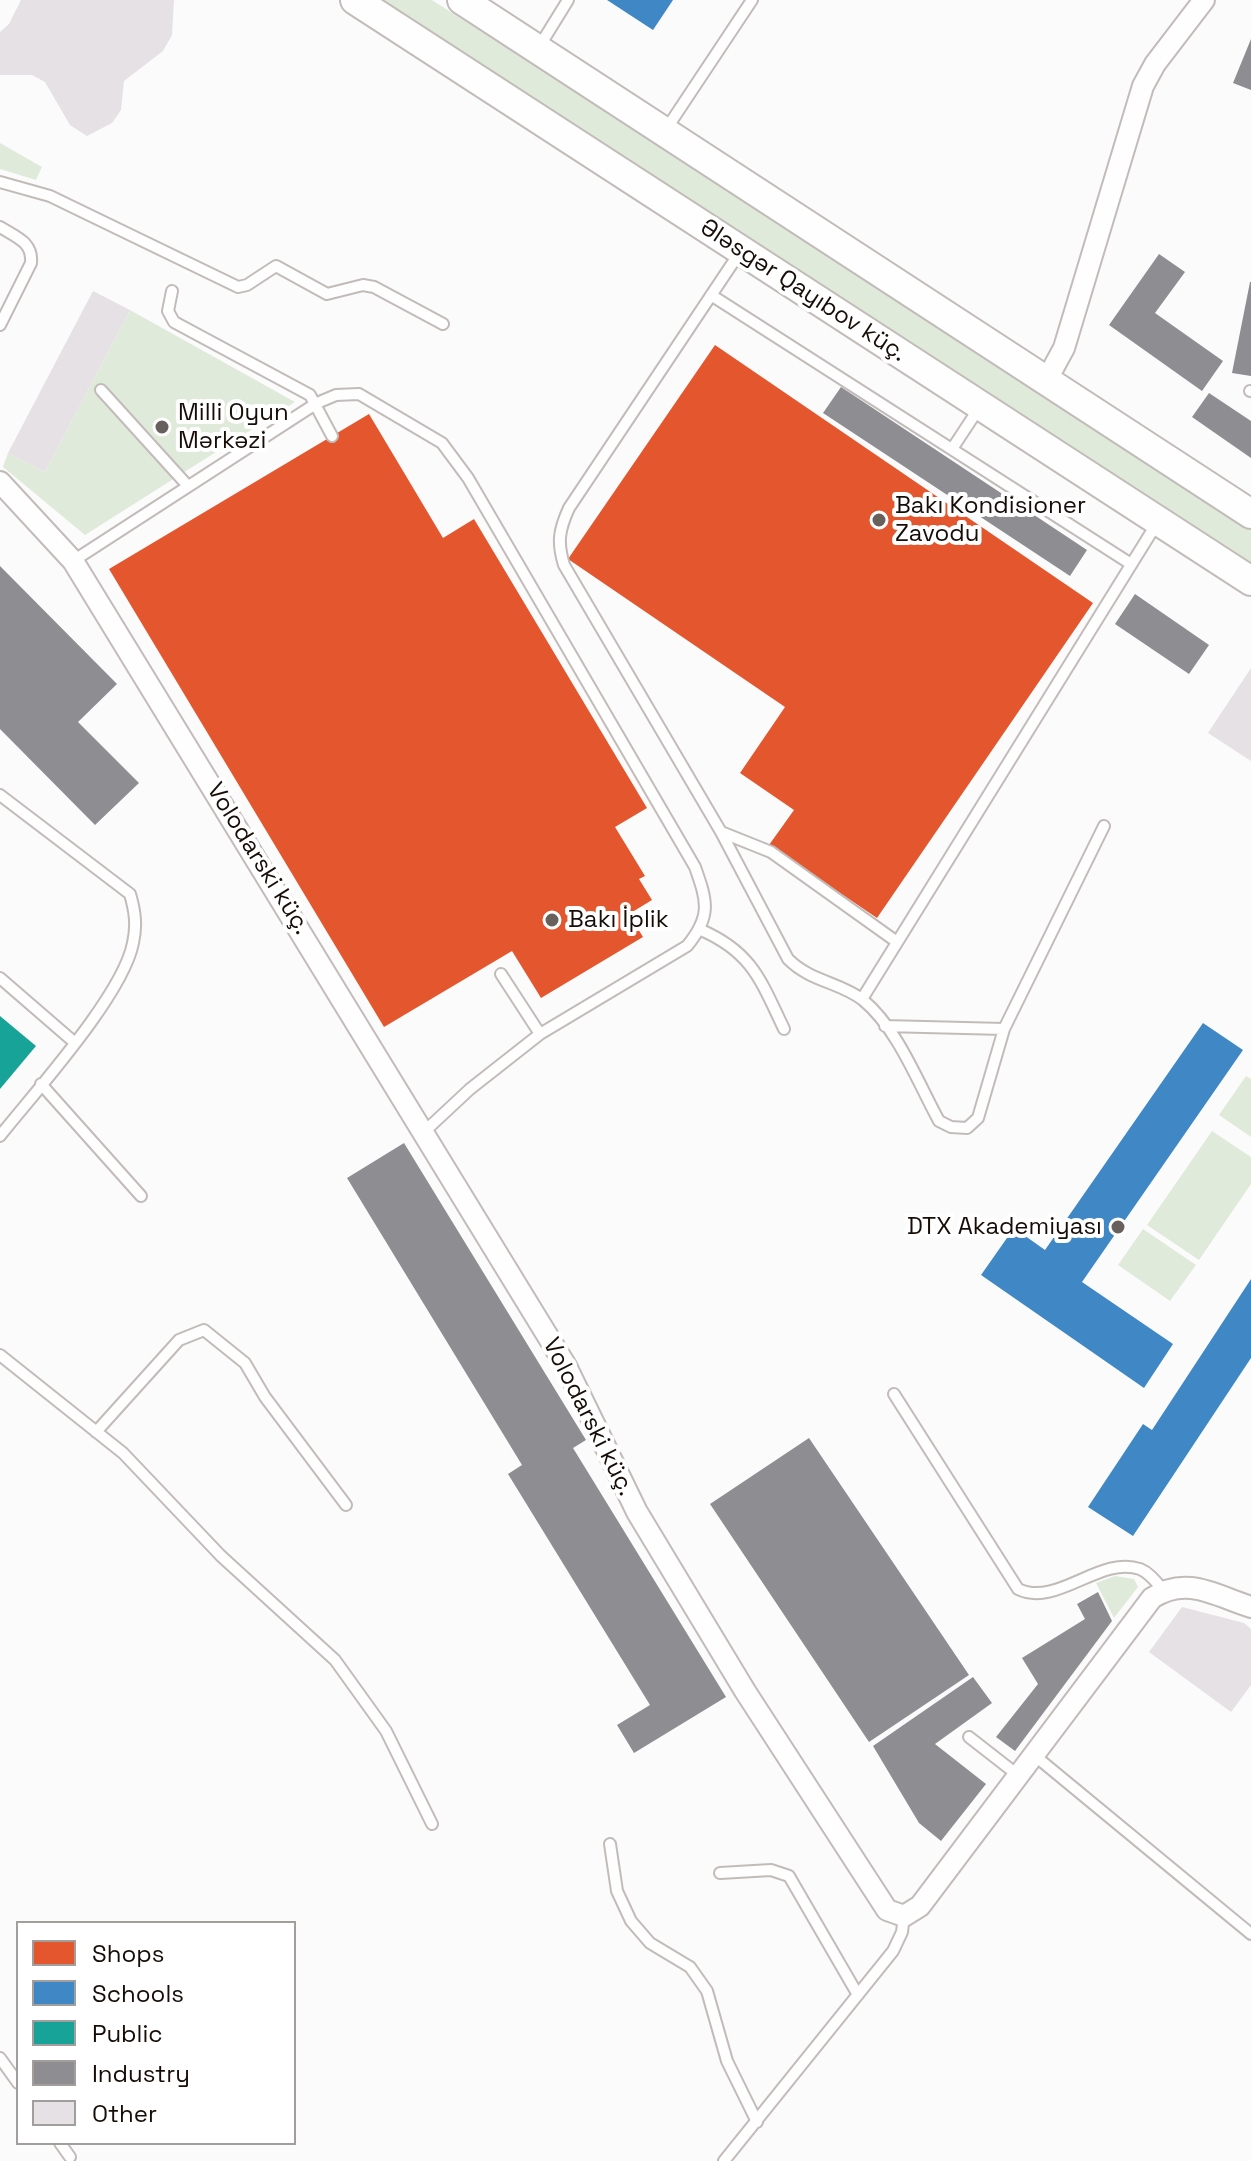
<!DOCTYPE html>
<html>
<head>
<meta charset="utf-8">
<style>
  body { margin:0 }
  #map { position:relative; width:1251px; height:2161px; overflow:hidden; background:#fbfbfb; font-family:"Space Grotesk",sans-serif }
  canvas { display:block }
  .legend { position:absolute; left:16px; top:1921px; width:280px; height:224px; box-sizing:border-box; background:#fff; border:2px solid #a29e9c; margin:0; padding:10px 14px; list-style:none; font-size:24px; color:#170d07 }
  .legend li { display:flex; align-items:center; gap:16px; height:40px }
  .legend b { width:40px; border:2px solid #a29e9c }
</style>
</head>
<body>
<div id="map">
<canvas width="1251" height="2161"></canvas>
<ul class="legend">
<li><b style="height:22px;background:#e4572e"></b>Shops</li>
<li><b style="height:22px;background:#3f88c5"></b>Schools</li>
<li><b style="height:22px;background:#17a398"></b>Public</li>
<li><b style="height:22px;background:#8d8d92"></b>Industry</li>
<li><b style="height:22px;background:#e6e1e4"></b>Other</li>
</ul>
</div>
<script>
const ctx = document.querySelector('canvas').getContext('2d');
ctx.lineJoin = 'round';
function fillPath(path, color) { ctx.fillStyle = color; ctx.fill(path, 'evenodd'); }
function stroke(path, color, width, dash) { ctx.strokeStyle = color; ctx.lineWidth = width; ctx.lineCap = dash ? 'butt' : 'round'; ctx.setLineDash(dash || []); ctx.stroke(path); }
function label(font, color, halo, rows, align = 'center') {
  ctx.font = font + ' "Space Grotesk",sans-serif'; ctx.lineWidth = 8; ctx.setLineDash([]); ctx.textBaseline = 'middle'; ctx.strokeStyle = halo; ctx.fillStyle = color; for (const [text, x, y, turn = 0] of rows) {
    ctx.save(); ctx.translate(x, y); ctx.rotate((+turn || 0) * Math.PI / 180); ctx.textAlign = isNaN(turn) ? turn : align; if (halo) ctx.strokeText(text, 0, 0); ctx.fillText(text, 0, 0); ctx.restore();
  }
}
const green = new Path2D(`
  M 375,0 L 432,0 L 1251,524 L 1251,565 Z
  M 0,143 L 42,167 L 36,180 L 0,169 Z
  M 130,310 L 295,402 L 85,535 L 3,467 L 8,453 L 45,472 Z
  M 1246,1076 L 1251,1079 L 1251,1137 L 1219,1115 Z
  M 1212,1131 L 1251,1157 L 1251,1184 L 1199,1260 L 1147,1225 Z
  M 1143,1229 L 1196,1265 L 1170,1301 L 1118,1265 Z
  M 1115,1576 L 1134,1579 L 1138,1587 L 1114,1618 L 1096,1583 Z`);
const shops = new Path2D(`
  M 715,345 L 1093,603 L 877,918 L 769,845 L 794,810 L 740,773 L 785,707 L 568,559 Z
  M 369,414 L 443,538 L 474,519 L 647,808 L 615,827 L 645,876 L 639,879 L 652,900 L 629,914 L 643,937 L 541,998 L 512,951 L 384,1027 L 109,569 Z`);
const schools = new Path2D(`
  M 607,0 L 673,0 L 653,30 Z
  M 1203,1023 L 1243,1050 L 1082,1282 L 1173,1344 L 1144,1388 L 981,1275 L 1014,1228 L 1045,1250 Z
  M 1251,1279 L 1251,1358 L 1133,1536 L 1088,1507 L 1143,1424 L 1152,1430 Z`);
const public = new Path2D(`
  M 0,1016 L 36,1046 L 0,1089 Z`);
const industry = new Path2D(`
  M 1251,39 L 1251,90 L 1233,83 Z
  M 1159,254 L 1185,272 L 1155,313 L 1223,361 L 1202,391 L 1109,325 Z
  M 1250,282 L 1251,282 L 1251,376 L 1232,373 Z
  M 841,387 L 1087,550 L 1070,576 L 823,413 Z
  M 1209,393 L 1251,421 L 1251,458 L 1192,417 Z
  M 0,566 L 117,684 L 78,722 L 139,783 L 95,825 L 0,729 Z
  M 1135,594 L 1209,645 L 1189,674 L 1115,624 Z
  M 404,1143 L 586,1440 L 573,1448 L 726,1697 L 634,1753 L 617,1725 L 650,1705 L 508,1474 L 522,1465 L 347,1178 Z
  M 809,1438 L 969,1675 L 869,1742 L 710,1504 Z
  M 1098,1592 L 1112,1621 L 1015,1751 L 996,1737 L 1038,1684 L 1022,1658 L 1085,1619 L 1077,1604 Z
  M 973,1677 L 992,1703 L 935,1744 L 986,1784 L 941,1841 L 919,1823 L 873,1746 Z`);
const building = new Path2D(`
  M 21,0 L 174,0 L 172,35 L 163,51 L 124,81 L 121,110 L 112,123 L 87,136 L 70,125 L 45,82 L 32,75 L 0,75 L 0,32 L 9,24 Z
  M 93,291 L 130,310 L 45,472 L 8,453 Z
  M 1251,668 L 1251,761 L 1208,733 Z
  M 1182,1607 L 1244,1623 L 1251,1629 L 1251,1685 L 1231,1712 L 1149,1652 Z`);
const service = new Path2D(`
  M 539,47 L 568,0
  M 665,131 L 752,0
  M 0,182 L 50,196 L 238,287 L 247,285 L 276,266 L 327,294 L 363,285 L 374,287 L 443,324
  M 0,227 C 16,237 33,242 31,263 L 0,325
  M 740,252 L 569,508 C 559,530 557,542 564,565 L 721,832 L 788,959 C 811,982 840,982 863,1000 C 898,1029 918,1083 939,1121 L 951,1127 L 967,1128 L 978,1118 L 1004,1029 L 1104,826
  M 172,291 L 168,311 L 174,322 L 310,395 L 332,436
  M 711,295 L 1131,564
  M 101,390 L 188,486
  M 1250,391 L 1251,391
  M 952,449 L 979,408
  M 73,561 L 317,403 L 336,395 L 359,394 L 442,443 L 468,478 L 695,867 C 707,901 712,916 687,946 L 540,1034 L 470,1089 L 425,1131
  M 0,795 L 130,894 C 135,911 137,925 133,943 C 123,995 35,1092 0,1136
  M 721,832 L 771,852 L 897,942
  M 701,930 C 752,952 761,981 784,1029
  M 501,974 L 540,1034
  M 0,978 L 74,1042
  M 862,999 L 1157,523
  M 885,1026 L 1004,1029
  M 41,1084 L 141,1196
  M 0,1355 L 123,1453 L 221,1556 L 335,1660 L 386,1731 L 432,1824
  M 894,1394 L 1018,1589 C 1057,1608 1100,1555 1140,1569 C 1150,1573 1157,1583 1164,1591
  M 96,1432 L 179,1340 L 204,1330 L 245,1363 L 265,1397 L 346,1505
  M 969,1737 L 1019,1776
  M 1034,1755 L 1251,1934
  M 610,1844 L 617,1891 L 631,1921 L 650,1943 L 690,1967 L 707,1991 L 727,2061 L 757,2122
  M 720,1873 L 771,1870 L 789,1876 L 858,1995
  M 0,2058 L 18,2083
  M 60,2143 L 70,2157
  M 724,2161 L 893,1951 L 902,1932 L 904,1916`);
const minor = new Path2D(`
  M 1045,383 L 1064,348 L 1143,86 L 1155,64 L 1204,0
  M 0,482 L 73,561 L 566,1366 L 637,1512 L 745,1691 L 887,1910 L 904,1916 L 920,1906 L 1152,1598 C 1187,1575 1216,1596 1251,1607`);
const secondary = new Path2D(`
  M 355,0 L 1251,581
  M 462,0 L 1251,514`);
const markers = [
  [162,427,8,"#67605c"],
  [879,520,8,"#67605c"],
  [552,920,8,"#67605c"],
  [1118,1227,8,"#67605c"]
];
const streetNames = [
  ["Ələsgər Qayıbov küç.",803,291,33],
  ["Volodarski küç.",258,859,58],
  ["Volodarski küç.",588,1417,63]
];
const poiNames = [
  ["Milli Oyun",178,413],
  ["Mərkəzi",178,441],
  ["Bakı Kondisioner",895,506],
  ["Zavodu",895,534],
  ["Bakı İplik",568,920],
  ["DTX Akademiyası",1102,1227,"right"]
];
fillPath(green, '#e0eadb');
fillPath(shops, '#e4572e');
fillPath(schools, '#3f88c5');
fillPath(public, '#17a398');
fillPath(industry, '#8d8d92');
fillPath(building, '#e6e1e4');
stroke(service, '#c2bcb9', 14);
stroke(minor, '#c2bcb9', 24);
stroke(secondary, '#c2bcb9', 32);
stroke(service, '#fefefe', 10);
stroke(minor, '#fefefe', 20);
stroke(secondary, '#fefefe', 28);
for (const [x, y, r, color] of markers) { const dot = new Path2D(); dot.arc(x, y, r, 0, 2 * Math.PI); ctx.fillStyle = color; ctx.fill(dot); stroke(dot, '#fff', 3); }
label('24px', '#170d07', '#fff', streetNames);
label('24px', '#170d07', '#fff', poiNames, 'left');
</script>
</body>
</html>
